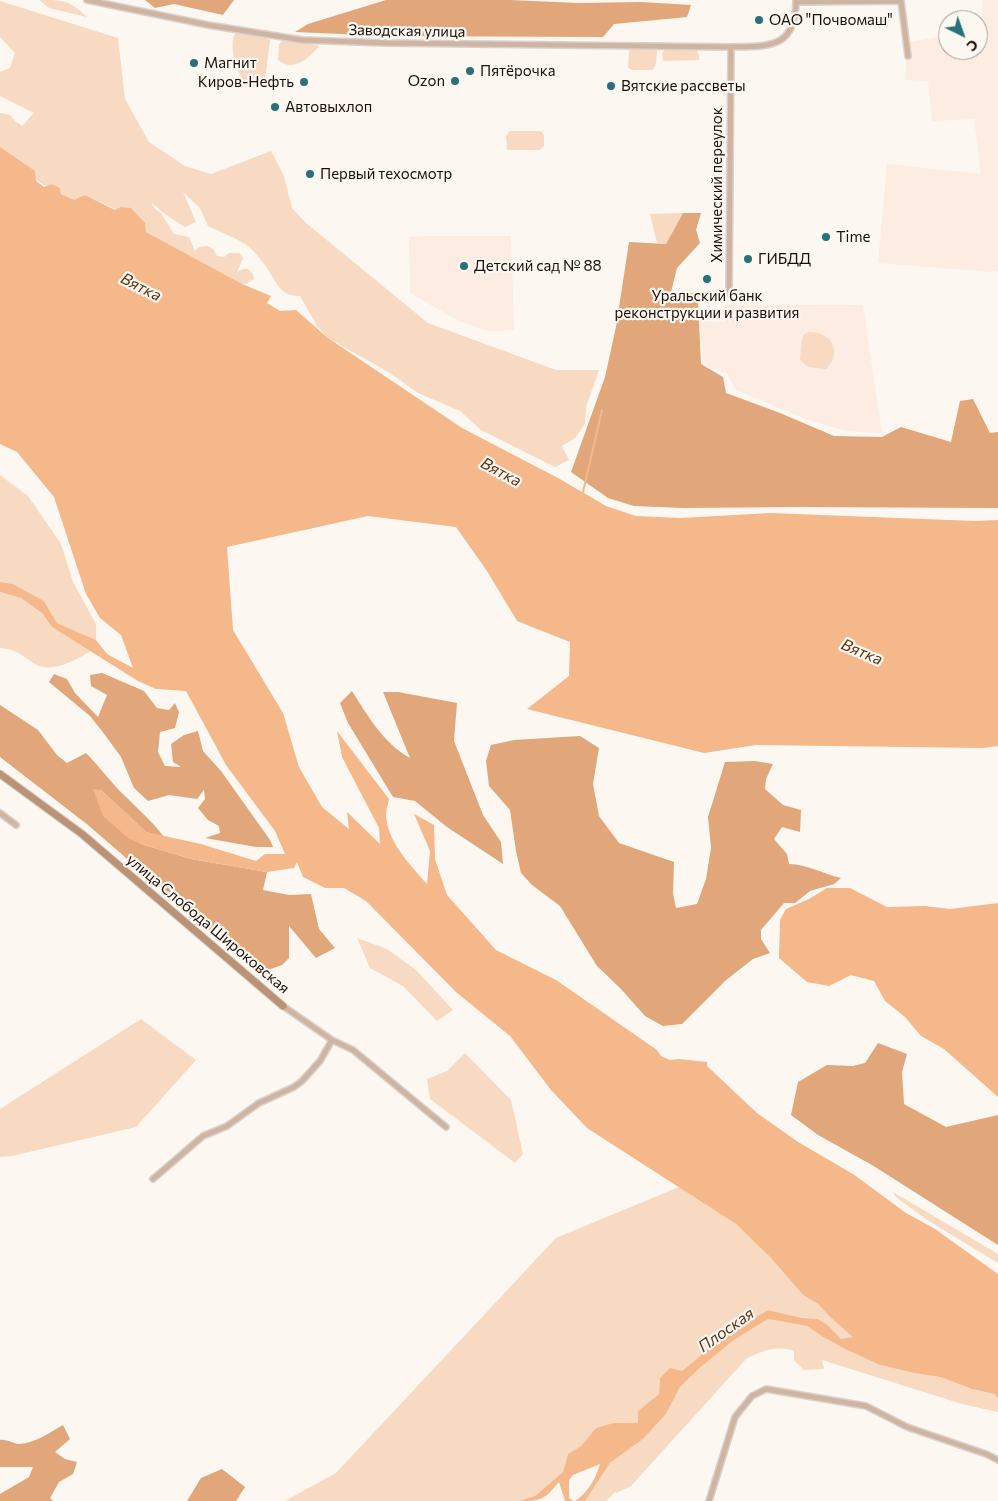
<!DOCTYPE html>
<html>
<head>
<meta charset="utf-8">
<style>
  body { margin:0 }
  #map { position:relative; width:998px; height:1501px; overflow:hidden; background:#fdf7f2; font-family:Commissioner,sans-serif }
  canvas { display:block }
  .north { position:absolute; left:938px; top:10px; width:50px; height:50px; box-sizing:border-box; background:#fdf7f2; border:1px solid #a29a94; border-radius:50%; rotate:138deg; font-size:14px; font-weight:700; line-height:20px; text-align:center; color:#1a0f07 }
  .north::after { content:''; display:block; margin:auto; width:18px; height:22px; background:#28707a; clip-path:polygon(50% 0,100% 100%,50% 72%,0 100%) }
</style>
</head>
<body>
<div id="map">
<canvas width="998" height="1501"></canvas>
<div class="north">С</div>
</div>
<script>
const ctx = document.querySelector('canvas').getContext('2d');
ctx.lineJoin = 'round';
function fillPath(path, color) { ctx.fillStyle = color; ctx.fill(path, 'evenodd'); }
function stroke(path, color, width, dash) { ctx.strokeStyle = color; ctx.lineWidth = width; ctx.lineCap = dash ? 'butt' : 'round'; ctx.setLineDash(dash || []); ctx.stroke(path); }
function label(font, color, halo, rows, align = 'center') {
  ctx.font = font + ' Commissioner,sans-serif'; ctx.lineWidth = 4.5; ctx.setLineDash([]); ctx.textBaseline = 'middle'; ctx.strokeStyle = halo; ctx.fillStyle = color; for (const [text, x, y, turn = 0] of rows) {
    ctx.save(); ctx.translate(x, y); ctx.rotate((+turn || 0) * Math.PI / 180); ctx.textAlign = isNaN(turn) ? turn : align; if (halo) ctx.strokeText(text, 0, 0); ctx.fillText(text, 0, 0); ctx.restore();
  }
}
const built = new Path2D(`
  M 982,0 L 998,0 L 998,271 L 991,272 L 878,263 L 887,164 L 981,174 L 974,119 L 932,121 L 928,81 L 905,80 L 908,42 L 948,36 L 948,50 L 978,50 L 978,30 L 985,29 Z
  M 429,236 L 511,236 L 514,330 L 488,331 L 461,322 L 410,293 L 409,237 Z
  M 724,305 L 863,305 L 882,433 L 846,431 L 805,419 L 736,390 L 727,374 L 704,364 L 699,321 L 725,322 Z`);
const green = new Path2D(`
  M 39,0 C 65,0 69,0 87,17 L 49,8 Z
  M 0,1 L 118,38 L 125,99 L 149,142 L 185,166 L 211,174 L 271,151 L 284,176 L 292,208 L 306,223 L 428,323 L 556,370 L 599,370 L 586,407 L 585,424 L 575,438 L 562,446 L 569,460 L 555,467 L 481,430 L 460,411 L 418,393 L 390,373 L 328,338 L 317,326 L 300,296 C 280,297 276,281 267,268 C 262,261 256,253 250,248 C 238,238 222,233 208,226 L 200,208 L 183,192 L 196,222 L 185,227 L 166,215 L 152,203 L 154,208 L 161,213 L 174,234 L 189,237 L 195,251 L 199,247 L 207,246 L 213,249 L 217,256 L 224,257 L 229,253 L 239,253 L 243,258 L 237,272 L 242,269 L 248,269 L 253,274 L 254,279 L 246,284 L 241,284 L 146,232 L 145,223 L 85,195 L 74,201 L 61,194 L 60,188 L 52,184 L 46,186 C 28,177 18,157 0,147 L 0,113 L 10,115 L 15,121 L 22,126 L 34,113 L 0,96 L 0,72 L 10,68 L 15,53 L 0,37 Z
  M 235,33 L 266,38 L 270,40 L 266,73 L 261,88 C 239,92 227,48 235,33 Z
  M 282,41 L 318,45 L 319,47 C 307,58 295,73 278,60 L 279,44 Z
  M 655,48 L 657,51 L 656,64 L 653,70 L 632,70 L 628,68 L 629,52 L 630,49 Z
  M 665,49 L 696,49 L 699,55 L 699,60 L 663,61 L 662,54 Z
  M 510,131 L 541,131 L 544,135 L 544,146 L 540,150 L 507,150 L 506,136 Z
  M 683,213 L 666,244 L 657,243 L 650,214 Z
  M 809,332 C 832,332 843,352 826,369 L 808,367 L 800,360 L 802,339 L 804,334 Z
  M 0,475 L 28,496 L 61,544 L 73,582 L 96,624 L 96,640 L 57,623 L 44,601 L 13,584 L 0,582 Z
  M 0,592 L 21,598 L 42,613 L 52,627 L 91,651 C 75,660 53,674 35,664 C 22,656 17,649 0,648 Z
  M 357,938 L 387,949 L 416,970 L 453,1010 L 437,1021 L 403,986 L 370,968 Z
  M 141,1019 L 196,1060 L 136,1127 L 12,1156 L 0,1157 L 0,1109 Z
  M 465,1053 L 511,1100 L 523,1154 L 515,1163 L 430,1099 L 427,1079 L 447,1071 Z
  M 679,1187 L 736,1224 L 770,1257 L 803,1295 L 818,1304 L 829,1316 L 854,1337 L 841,1339 L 829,1326 L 818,1319 L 802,1318 L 768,1310 L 729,1332 L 682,1371 L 660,1378 L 659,1394 L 638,1411 L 638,1424 L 613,1423 L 596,1428 L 581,1446 L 568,1454 L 563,1472 L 535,1496 L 520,1501 L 285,1501 L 336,1473 L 556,1238 Z
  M 893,1192 L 998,1254 L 998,1263 L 927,1220 L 896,1197 Z
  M 768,1319 L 807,1326 L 823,1337 L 847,1350 L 880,1365 L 914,1373 L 940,1377 L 972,1389 L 994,1394 L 998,1398 L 998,1412 L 962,1404 L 822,1360 L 824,1369 L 804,1370 L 794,1360 L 794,1351 C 776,1345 762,1351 746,1359 L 631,1486 L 616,1493 L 616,1491 L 606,1501 L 585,1501 L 610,1463 L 643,1439 L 666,1414 L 680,1387 L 702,1366 L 734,1340 Z`);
const forest = new Path2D(`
  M 145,0 L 234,0 L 223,15 L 174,4 L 155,8 Z
  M 386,0 L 509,0 L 579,3 L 641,2 L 691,5 L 687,17 L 614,24 L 603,37 L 390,36 L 295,32 L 308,24 Z
  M 683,213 L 701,213 L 696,230 L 700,243 L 677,268 L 671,292 L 719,295 L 716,301 L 698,303 L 701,364 L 723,377 L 726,393 L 780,413 L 834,436 L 882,437 L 901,427 L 951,442 L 960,401 L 973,399 L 990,433 L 998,432 L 998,508 L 793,507 L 684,508 L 634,506 L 608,498 L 571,472 L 605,377 L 616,327 L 629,242 L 666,244 Z
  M 102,673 L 144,691 L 157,708 L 169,710 L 175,703 L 179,712 L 175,728 L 160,732 L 158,752 L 165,766 L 181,767 L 173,762 L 171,744 L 184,735 L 198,731 L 203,751 L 221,771 L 270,840 L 273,847 L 256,847 L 205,838 L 220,833 L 219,826 L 208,820 L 198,808 L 205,799 L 204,790 L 197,799 L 169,795 L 148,801 L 134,788 L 121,757 L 105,735 L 90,716 L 49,682 L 54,674 L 67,679 L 75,693 L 98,717 L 107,695 L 91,686 L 90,675 Z
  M 352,691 C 368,716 383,743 410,758 L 383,692 L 398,692 L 457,703 L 454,741 L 483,815 L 501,842 L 503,864 L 447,827 L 415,801 L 393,797 L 348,723 L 340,703 Z
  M 0,705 L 38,730 L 57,755 L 67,763 L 86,753 C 100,767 111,783 126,797 C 139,810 153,822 164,837 L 146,832 L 101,790 L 141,844 L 191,859 L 267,872 L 263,890 L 289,895 L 311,894 L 319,929 L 335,948 L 316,958 L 289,926 L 289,958 L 282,965 L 259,973 L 88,825 L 0,757 Z
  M 580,736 L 599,748 L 593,784 L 599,816 L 619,843 L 674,862 L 673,893 L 676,908 L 697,904 L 706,879 L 711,848 L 708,817 L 725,762 L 755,761 L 773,764 L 766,779 L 765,789 L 783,805 L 801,810 L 800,832 L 782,827 L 774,839 L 787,854 L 789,864 C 807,864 823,874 841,878 L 834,884 L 810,891 L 795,903 L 784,903 L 761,930 L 761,939 L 770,953 L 753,959 L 725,981 L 682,1024 L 663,1026 L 645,1016 L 621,989 L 597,966 L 560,906 L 532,885 L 521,873 L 516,851 L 510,810 L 489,786 L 486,761 L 491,745 L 514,740 Z
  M 878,1043 L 907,1054 L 902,1072 L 904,1104 L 946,1127 L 998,1115 L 998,1245 L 872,1165 L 818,1135 L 791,1115 L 798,1082 L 827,1065 L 853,1066 L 865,1063 Z
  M 63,1425 L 70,1439 L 55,1452 L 65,1459 L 77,1462 L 73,1474 L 59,1482 L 50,1498 L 53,1501 L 0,1501 L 0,1494 L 29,1477 L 33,1467 L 0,1467 L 0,1440 C 7,1439 13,1444 19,1444 C 35,1443 49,1433 63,1425 Z
  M 222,1469 L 245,1487 L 236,1501 L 187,1501 L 201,1478 Z`);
const water = new Path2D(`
  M 0,147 L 35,171 L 36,181 L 44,187 L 52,184 L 60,188 L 61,194 L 74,200 L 85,195 L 115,210 L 121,207 L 131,208 L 145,223 L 146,232 L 242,284 L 271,296 L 267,303 L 280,311 L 296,310 L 328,338 L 462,428 L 558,478 L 606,506 L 636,516 L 680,518 L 771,513 L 975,521 L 998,520 L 998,746 L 983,748 L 756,745 L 704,753 L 527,709 L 569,676 L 570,642 L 517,621 L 487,571 L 456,527 L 368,516 L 227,547 L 233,630 L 283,713 L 299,767 L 322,807 L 349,829 L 347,812 L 380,844 L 379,828 L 342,757 L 337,731 L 389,799 C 388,804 386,810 386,815 C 387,841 410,865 427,884 L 430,851 L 414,814 L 434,825 L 435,859 L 447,895 L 496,950 L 556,980 L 657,1050 L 661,1056 L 670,1060 L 679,1059 L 707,1062 L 707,1066 L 757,1113 L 798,1142 L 853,1174 L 906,1213 L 935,1229 L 998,1274 L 998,1398 L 994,1394 L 972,1389 L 940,1377 L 914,1373 L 880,1365 L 847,1350 L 823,1337 L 807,1326 L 768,1319 L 734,1340 L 702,1366 L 680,1387 L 666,1414 L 643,1439 L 610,1463 L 585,1501 L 575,1501 C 588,1493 596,1478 600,1464 L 573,1475 L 569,1480 L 569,1498 L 574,1501 L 565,1501 L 559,1482 C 544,1499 543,1501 520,1501 L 535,1496 L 563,1472 L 568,1454 L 581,1446 L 596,1428 L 613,1423 L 638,1423 L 638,1411 L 659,1394 L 660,1378 L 670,1368 L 682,1371 L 729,1332 L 768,1310 L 802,1318 L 818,1319 L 829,1326 L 841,1339 L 853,1337 L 829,1316 L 818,1304 L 803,1295 L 770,1257 L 736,1224 L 587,1128 L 551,1090 L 510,1036 L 456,992 L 366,901 L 344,888 L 325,888 L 303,877 L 297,862 L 294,868 L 267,872 L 191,859 L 141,844 L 128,838 L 103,816 L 93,789 L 101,790 L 146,832 L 201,844 L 256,861 L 265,854 L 285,854 L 275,831 L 226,765 L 186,691 L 156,689 L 138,681 L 52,627 L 42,613 L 21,598 L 0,592 L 0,582 L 13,584 L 44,601 L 57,623 L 96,640 L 107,654 L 133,668 L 121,635 L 100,618 L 86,594 L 54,497 L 17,452 L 0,444 Z
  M 827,888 L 850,888 L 887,907 L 925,906 L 950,909 L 998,903 L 998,1097 L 944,1049 L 921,1036 L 905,1017 L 885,1001 L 874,981 L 851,975 L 829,986 L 807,982 L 779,958 L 780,920 L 786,909 L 809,899 Z`);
const stream = new Path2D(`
  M 583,492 L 602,410`);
const street = new Path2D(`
  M 87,0 L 208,25 L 302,40 L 386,43 L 731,47 C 769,46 796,49 796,0
  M 796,2 L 901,1 L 908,56
  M 729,294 L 731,47
  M 0,813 L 16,825
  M 283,1006 L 332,1040 L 353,1050 L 446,1127
  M 153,1179 L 203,1136 L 227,1126 L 259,1103 L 294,1087 L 302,1081 L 320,1061 L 332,1040
  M 709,1501 L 735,1417 L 752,1396 L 766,1389 L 866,1406 L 907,1427 L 986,1454 L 998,1460`);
const secondary = new Path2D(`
  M 0,774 L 82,834 L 283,1006`);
const markers = [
  [759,20,5,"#28707a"],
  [194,63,5,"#28707a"],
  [470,71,5,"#28707a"],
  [455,81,5,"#28707a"],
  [304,82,5,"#28707a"],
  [611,86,5,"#28707a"],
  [275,107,5,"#28707a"],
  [310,174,5,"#28707a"],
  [826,237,5,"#28707a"],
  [748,259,5,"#28707a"],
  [464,266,5,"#28707a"],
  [707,279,5,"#28707a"]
];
const poiNames = [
  ["ОАО \"Почвомаш\"",769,20],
  ["Магнит",204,63],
  ["Пятёрочка",480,71],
  ["Ozon",445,81,"right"],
  ["Киров-Нефть",294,82,"right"],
  ["Вятские рассветы",621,86],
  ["Автовыхлоп",285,107],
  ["Первый техосмотр",320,174],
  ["Time",836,237],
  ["ГИБДД",758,259],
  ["Детский сад № 88",474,266],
  ["Уральский банк",707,296,"center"],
  ["реконструкции и развития",707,313,"center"]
];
const streetNames = [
  ["Заводская улица",407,31,1],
  ["Химический переулок",717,185,-90],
  ["улица Слобода Широковская",208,924,40]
];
const waterNames = [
  ["Вятка",141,287,27],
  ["Вятка",501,472,28],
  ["Вятка",862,652,23],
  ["Плоская",726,1330,-35]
];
fillPath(built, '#fcece1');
fillPath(green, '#f8d9c2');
fillPath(forest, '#e1a679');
fillPath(water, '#f4b88b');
stroke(stream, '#f4b88b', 2);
stroke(street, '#d9d2cc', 8);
stroke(secondary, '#d9d2cc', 9);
stroke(street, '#cfb4a1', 5);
stroke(secondary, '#ba9376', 7);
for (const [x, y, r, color] of markers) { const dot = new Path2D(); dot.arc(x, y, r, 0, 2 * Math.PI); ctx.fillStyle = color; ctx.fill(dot); stroke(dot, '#fdf7f2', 2); }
label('15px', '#1a0f07', '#fdf7f2', poiNames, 'left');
label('15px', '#1a0f07', '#fdf7f2', streetNames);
label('italic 16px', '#5c3513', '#fdf7f2', waterNames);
</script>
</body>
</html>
